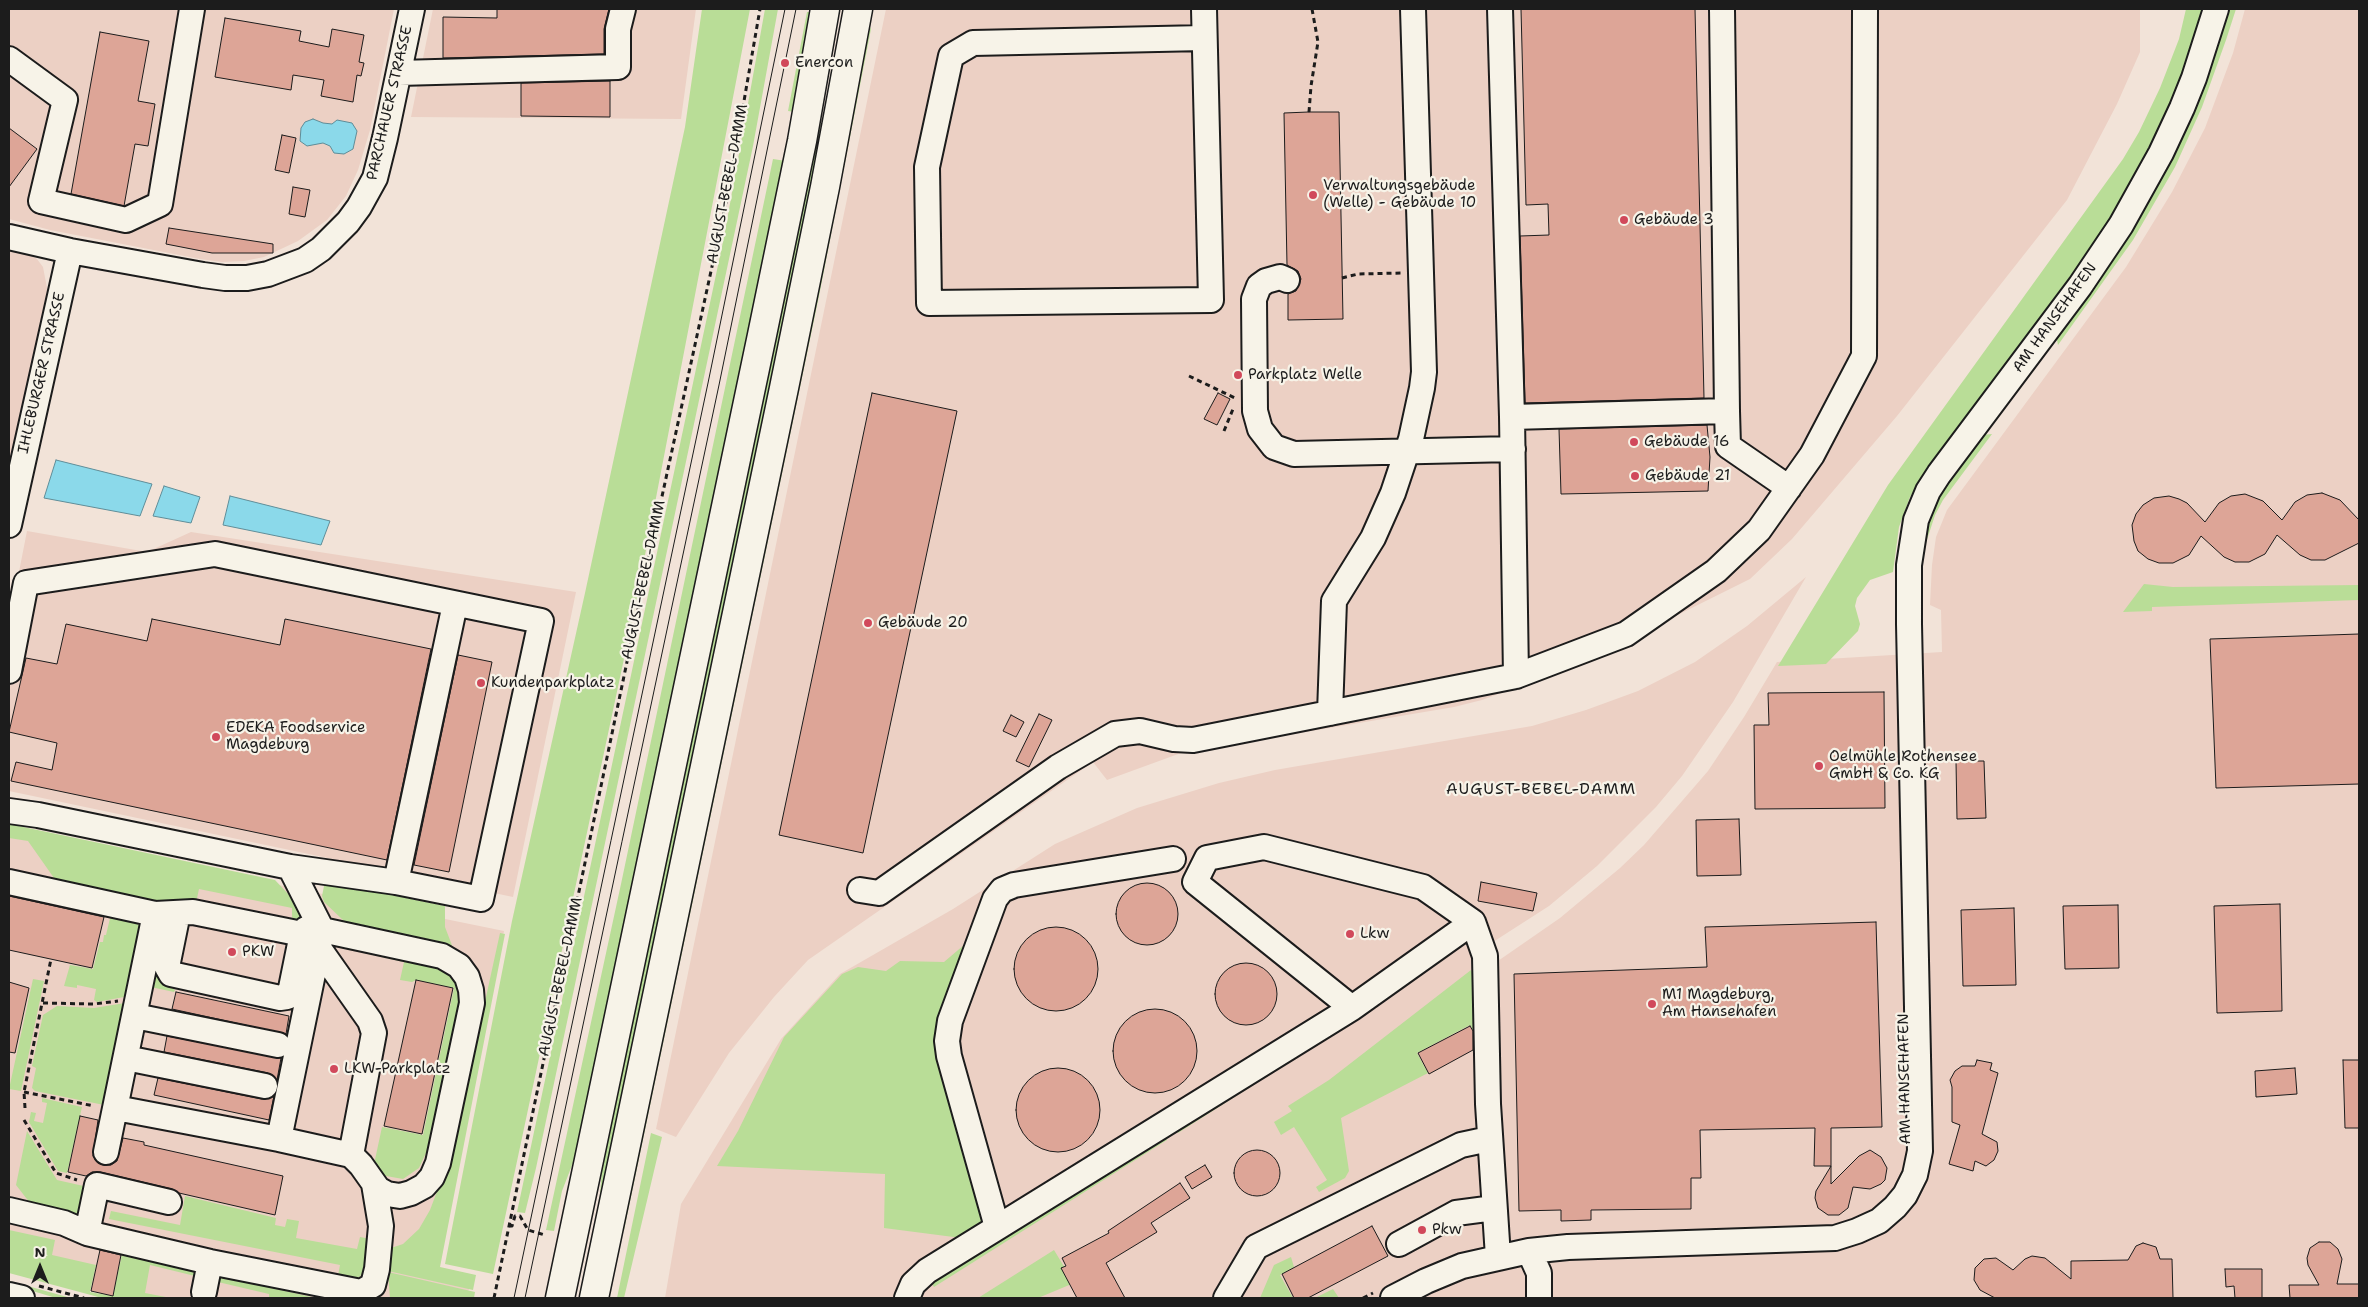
<!DOCTYPE html>
<meta charset="utf-8">
<style>
body{margin:0}
#map{position:relative;width:2368px;height:1307px;overflow:hidden;background:#f2e3d8;font-family:"Shantell Sans",sans-serif}
canvas{display:block}
.frame{position:absolute;inset:0;border:10px solid #1c1c1c;pointer-events:none}
.north{position:absolute;left:15px;top:1242px;width:50px;height:50px;-webkit-text-stroke:4px #f7f3e8;paint-order:stroke;rotate:0deg;font-size:14px;font-weight:700;line-height:20px;text-align:center;color:#1c1c1c}
.north::after{content:'';display:block;margin:auto;width:18px;height:22px;background:#1c1c1c;clip-path:polygon(50% 0,100% 100%,50% 72%,0 100%)}
</style>
<div id="map">
<canvas width="2368" height="1307"></canvas>
<div class="frame"></div>
<div class="north">N</div>
</div>
<script>
const context = document.querySelector('canvas').getContext('2d');
context.lineJoin = 'round';
function fillPath(path, color) { context.fillStyle = color; context.fill(path, 'evenodd'); }
const toPath = rows => new Path2D(rows.map(r => 'M' + r).join(''));
function stroke(path, color, width, dash) { context.strokeStyle = color; context.lineWidth = width; context.lineCap = dash ? 'butt' : 'round'; context.setLineDash(dash || []); context.stroke(path); }
function write(font, color, halo, rows, align = 'center') {
  context.font = font + ' "Shantell Sans",sans-serif'; context.lineWidth = 4.5; context.setLineDash([]); context.textBaseline = 'middle'; context.strokeStyle = halo; context.fillStyle = color; for (const [text, x, y, turn = 0] of rows) {
    context.save(); context.translate(x, y); context.rotate((+turn || 0) * Math.PI / 180); context.textAlign = isNaN(turn) ? turn : align; if (halo) context.strokeText(text, 0, 0); context.fillText(text, 0, 0); context.restore();
  }
}
fillPath(toPath([
 [9,9,394,9,370,130,358,170,346,196,327,220,298,241,264,257,244,261,222,262,200,259,50,230,9,219],
 [433,9,696,9,681,119,411,117],
 [886,9,2140,9,2140,52,2117,104,2067,200,1897,416,1792,539,1750,579,1575,666,1482,700,1454,707,1181,753,1107,780,1093,762,808,960,774,997,729,1053,676,1137,656,1129],
 [2245,9,2359,9,2359,1298,665,1298,681,1204,781,1039,840,974,953,909,1055,844,1137,808,1219,783,1275,770,1532,726,1586,710,1638,691,1695,662,1747,626,1806,577,1733,702,1682,776,1656,807,1597,866,1549,906,1493,942,1495,963,1560,918,1620,868,1644,845,1708,771,1744,717,1777,662,1942,652,1941,610,1930,605,1932,565,1936,537,1947,510,2126,267,2172,192,2205,128,2233,53],
 [9,246,29,254,37,259,43,267,47,288,46,306,9,461],
 [27,531,147,552,191,532,576,592,513,897,9,791,9,623],
 [9,830,504,931,439,1269,473,1277,469,1290,456,1298,163,1298,9,1265]
]), '#ecd0c4');
fillPath(toPath([
 [702,9,750,9,635,607,493,1274,445,1264,512,921,585,593,685,127],
 [765,9,778,9,753,146,536,1168,525,1213,517,1212,724,237],
 [2186,9,2205,9,2174,97,2156,137,2106,228,1942,450,1910,497,1899,527,1893,572,1870,580,1857,598,1855,606,1860,624,1858,631,1826,664,1778,666,1888,485,2123,159,2139,132,2160,88,2179,39],
 [2228,9,2236,9,2226,40,2202,107,2175,167,2133,240,2058,345,2056,335,2219,37],
 [807,12,809,12,809,31,795,112,788,111],
 [837,18,823,102,814,179,583,1298,579,1298,599,1207,604,1143],
 [868,24,871,29,819,296,624,1230,619,1224],
 [773,159,786,161,576,1155,562,1191,554,1231,546,1230,621,884],
 [1992,434,1943,500,1935,515,1923,552,1922,607,1919,604,1920,543,1936,500,1982,435],
 [2144,584,2173,587,2359,585,2359,600,2152,607,2152,611,2123,612],
 [9,824,275,880,292,898,306,918,300,926,292,917,292,908,199,889,196,903,161,909,61,888,28,841,9,838],
 [325,881,445,906,445,927,453,948,361,928,344,921,324,902,322,896],
 [112,910,132,914,144,933,133,993,124,997,97,1002,94,1000,96,989,77,985,77,988,64,986,70,965,93,969,100,942,103,942,104,935,106,935],
 [166,929,156,975,175,990,174,992,146,986],
 [500,933,505,934,440,1267,476,1275,473,1290,388,1271,388,1249,403,1244,419,1229,430,1210,441,1181,460,1116],
 [964,945,970,948,945,1017,987,1220,969,1239,884,1228,885,1174,717,1166,738,1131,784,1037,842,974,858,967,886,971,900,961,944,962],
 [361,950,443,967,456,980,461,996,431,1142,419,1168,403,1179,375,1174,373,1169,382,1127,423,1135,454,988,416,980,412,982,400,980,404,962,364,953],
 [1471,970,1472,973,1478,973,1479,1041,1470,1025,1417,1053,1428,1073,1341,1118,1349,1171,1345,1178,1319,1192,1316,1187,1327,1180,1294,1127,1281,1135,1274,1122,1292,1111,1288,1106,1329,1080],
 [33,979,44,981,21,1091,9,1089],
 [125,1003,109,1106,35,1091,32,1088,36,1068,32,1066,43,1015,57,1006,94,1008],
 [1300,1044,1305,1052,1178,1133,1173,1125],
 [42,1098,82,1107,67,1173,58,1171,29,1122,31,1112,36,1113,34,1121,43,1123,47,1103,42,1102],
 [1162,1130,1167,1140,934,1287,928,1277],
 [27,1131,57,1180,88,1187,86,1216,30,1203,16,1185],
 [651,1133,662,1137,624,1298,617,1298],
 [185,1196,276,1218,275,1225,285,1227,287,1219,299,1221,296,1238,357,1249,360,1237,371,1239,367,1269,357,1279,349,1281,337,1281,340,1265,109,1219,111,1211,180,1225],
 [9,1230,55,1240,52,1255,96,1265,90,1292,113,1296,122,1254,200,1273,199,1277,150,1265,145,1293,171,1298,102,1298,9,1273],
 [1054,1250,1074,1283,1038,1298,978,1298],
 [1291,1257,1294,1267,1280,1275,1293,1298,1260,1298,1274,1265],
 [388,1272,475,1292,474,1298,390,1298],
 [219,1276,316,1298,269,1298,269,1294,218,1282],
 [9,1281,24,1285,71,1298,56,1298,9,1284],
 [1333,1289,1339,1298,1315,1298]
]), '#b9dd97');
const water = toPath([
 [313,119,323,123,332,124,337,120,352,123,357,131,353,149,344,154,334,153,330,146,323,143,307,146,300,141,301,128,305,122,313,119],
 [56,460,152,484,140,516,44,498,56,460],
 [164,486,200,497,191,523,153,516,164,486],
 [230,496,330,521,321,545,223,525,230,496]
]);
fillPath(water, '#8bd9ea');
stroke(water, '#5f8d98', 1);
const building = toPath([
 [497,9,609,9,604,29,604,54,443,58,443,17,497,18,497,9],
 [1521,9,1695,9,1704,398,1525,403,1520,236,1549,235,1548,204,1526,205,1521,9],
 [225,18,301,31,299,41,329,47,332,29,364,35,359,62,364,63,361,76,357,75,353,102,321,96,324,80,293,75,291,90,215,77,225,18],
 [100,32,149,41,138,101,155,104,148,146,135,144,124,206,71,194,100,32],
 [610,81,610,117,521,116,521,83,610,81],
 [1309,112,1339,112,1343,319,1288,320,1288,294,1296,291,1301,279,1298,271,1287,265,1284,113,1309,112],
 [9,128,37,149,9,187,9,128],
 [282,135,296,138,289,173,275,170,282,135],
 [293,187,310,190,305,217,289,214,293,187],
 [169,228,273,244,273,253,212,253,166,244,169,228],
 [872,393,957,411,863,853,779,835,872,393],
 [1218,393,1230,399,1217,425,1204,419,1218,393],
 [1707,425,1710,457,1708,491,1561,494,1559,429,1707,425],
 [2322,493,2340,500,2359,520,2359,543,2325,560,2311,560,2300,555,2277,535,2265,554,2249,562,2235,562,2224,557,2201,536,2189,555,2173,563,2159,563,2148,559,2138,551,2134,541,2132,525,2136,514,2143,505,2154,498,2169,496,2179,499,2187,503,2205,522,2219,503,2231,496,2245,494,2263,501,2282,520,2295,502,2307,495,2322,493],
 [152,619,280,645,285,619,431,649,387,860,11,781,16,762,52,770,57,743,9,732,26,658,57,664,66,624,147,641,152,619],
 [2359,634,2359,784,2216,788,2210,639,2359,634],
 [458,655,492,662,449,872,414,865,458,655],
 [1884,692,1885,808,1755,809,1754,725,1769,725,1768,693,1884,692],
 [1039,714,1052,720,1029,767,1016,761,1039,714],
 [1011,715,1024,722,1016,737,1003,731,1011,715],
 [1956,761,1984,761,1986,818,1957,819,1956,761],
 [1739,819,1741,875,1697,876,1696,820,1739,819],
 [1481,882,1537,893,1533,911,1478,901,1481,882],
 '1116 914a31 31 0 1 1 62 0a31 31 0 1 1-62 0Z',
 [9,896,104,917,92,968,9,950,9,896],
 [2280,904,2282,1011,2217,1013,2214,906,2280,904],
 [2118,905,2119,968,2065,969,2063,906,2118,905],
 [2014,908,2016,985,1963,986,1961,910,2014,908],
 [1876,922,1882,1127,1831,1128,1831,1184,1859,1156,1870,1150,1881,1157,1887,1168,1885,1180,1881,1184,1870,1189,1853,1187,1848,1208,1839,1215,1828,1215,1818,1208,1815,1198,1816,1191,1831,1166,1814,1166,1815,1128,1700,1130,1701,1178,1691,1178,1691,1209,1591,1210,1591,1220,1561,1221,1561,1210,1519,1211,1514,974,1707,967,1705,927,1876,922],
 '1014 969a42 42 0 1 1 84 0a42 42 0 1 1-84 0Z',
 '1215 994a31 31 0 1 1 62 0a31 31 0 1 1-62 0Z',
 [416,980,453,988,422,1134,384,1126,416,980],
 [9,982,29,988,15,1053,9,1052,9,982],
 [176,992,289,1016,286,1034,172,1009,176,992],
 '1113 1051a42 42 0 1 1 84 0a42 42 0 1 1-84 0Z',
 [1470,1026,1473,1031,1473,1050,1429,1074,1418,1053,1470,1026],
 [167,1036,281,1058,277,1080,268,1073,164,1052,167,1036],
 [1977,1060,1992,1063,1990,1070,1998,1073,1982,1134,1997,1142,1998,1151,1994,1160,1986,1166,1975,1161,1973,1171,1949,1164,1960,1125,1952,1122,1952,1087,1950,1080,1955,1071,1962,1066,1975,1066,1977,1060],
 [2343,1060,2359,1060,2359,1128,2345,1128,2343,1060],
 [2295,1068,2297,1094,2256,1097,2255,1071,2295,1068],
 '1016 1110a42 42 0 1 1 84 0a42 42 0 1 1-84 0Z',
 [158,1078,262,1099,274,1096,269,1120,154,1095,158,1078],
 [80,1116,98,1120,93,1156,97,1162,103,1165,111,1165,117,1161,123,1138,144,1142,144,1145,283,1176,275,1215,179,1193,172,1189,100,1172,92,1172,86,1176,68,1172,80,1116],
 '1234 1173a23 23 0 1 1 46 0a23 23 0 1 1-46 0Z',
 [1205,1165,1212,1177,1192,1189,1185,1177,1205,1165],
 [1180,1183,1190,1198,1151,1223,1157,1232,1106,1263,1125,1298,1077,1298,1061,1268,1066,1266,1062,1258,1109,1233,1108,1231,1180,1183],
 [1372,1226,1388,1256,1308,1298,1294,1298,1282,1274,1372,1226],
 [2319,1242,2330,1242,2338,1249,2342,1259,2337,1284,2359,1284,2359,1298,2290,1298,2289,1285,2319,1285,2308,1265,2307,1258,2310,1248,2319,1242],
 [2143,1243,2156,1247,2160,1259,2172,1259,2173,1298,1995,1298,1980,1290,1974,1280,1975,1268,1984,1259,1996,1258,2013,1270,2025,1259,2032,1256,2045,1258,2071,1279,2071,1261,2128,1260,2136,1246,2143,1243],
 [100,1250,121,1255,113,1296,91,1291,100,1250],
 [2225,1269,2262,1269,2262,1298,2235,1298,2234,1286,2226,1287,2225,1269]
]);
fillPath(building, '#dda597');
stroke(building, '#1c1c1c', 1);
const minor = toPath([
 [1204,9,1211,300,929,303,927,167,951,56,973,43,1204,38],
 [1500,9,1512,417,1516,676],
 [9,59,65,100,41,201,126,220,160,204,192,9],
 [399,73,618,67,618,29,623,9],
 [9,237,70,251,203,275,225,278,247,278,268,274,305,260,321,249,348,222,359,207,375,178,385,138,412,9],
 [1287,280,1280,277,1266,281,1259,286,1254,299,1255,411,1260,429,1274,447,1294,454,1513,449],
 [1727,411,1728,446,1789,488],
 [1512,417,1727,411,1722,9],
 [9,525,70,251],
 [9,671,26,583,215,554,541,621,481,899,396,882,290,867,38,815,9,811],
 [1330,713,1334,601,1373,538,1393,493,1411,439,1422,388,1424,372,1413,9],
 [9,882,155,914],
 [396,882,455,604],
 [860,890,879,893,1058,767,1115,734,1140,731,1174,739,1193,740,1516,676,1626,634,1716,571,1759,530,1812,455,1864,356,1865,9],
 [178,913,167,967,171,974,280,998,287,997,290,993,302,934],
 [318,947,370,1021,374,1033,351,1155],
 [1352,1008,1195,882,1207,858,1264,847,1423,887,1473,922,1485,956,1488,1104,1498,1257],
 [135,1016,278,1045],
 [126,1058,265,1086],
 [116,1108,279,1139],
 [106,1152,155,914,193,912,302,934,306,929,322,930,279,1139,351,1155,361,1165,378,1189,387,1194,400,1196,411,1193,424,1186,432,1177,438,1163,472,1003,471,990,467,977,459,966,442,956,322,930,290,867],
 [9,1210,64,1223,87,1233,97,1185,169,1202],
 [997,1227,949,1056,947,1041,950,1021,995,899,1002,890,1014,885,1173,859],
 [87,1233,210,1262,361,1292,373,1285,377,1269,381,1226,374,1184],
 [1399,1244,1456,1213,1494,1208],
 [1529,1251,1539,1273,1539,1298],
 [204,1292,210,1262],
 [9,1295,22,1298],
 [907,1298,913,1284,927,1271,1352,1008,1473,922],
 [1226,1298,1256,1247,1461,1145,1489,1139],
 [1393,1298,1426,1281,1462,1266,1529,1251,1568,1247,1835,1238,1857,1231,1879,1221,1895,1207,1905,1195,1915,1175,1920,1151,1909,624,1909,565,1916,520,1928,491,1939,474,2080,286,2121,225,2161,153,2182,108,2194,78,2216,9]
]);
const major = toPath([
 [560,1298,762,335,802,141,825,9],
 [594,1298,784,388,825,187,858,9]
]);
stroke(minor, '#1c1c1c', 28);
stroke(major, '#1c1c1c', 31);
stroke(toPath([
 [1309,112,1311,86,1318,42,1312,9],
 [1342,278,1358,274,1401,273],
 [1189,376,1235,398],
 [1224,431,1233,409],
 [43,1003,94,1004,118,1001],
 [24,1092,94,1106],
 [25,1108,24,1092,51,959],
 [24,1120,56,1173,77,1180],
 [509,1226,512,1226,515,1216,520,1216,528,1230,545,1235],
 [39,1286,84,1298],
 [494,1298,651,547,728,193,760,9],
 [1363,1298,1373,1293]
]), '#1c1c1c', 3, [5, 4]);
stroke(minor, '#f7f3e8', 24);
stroke(major, '#f7f3e8', 28);
stroke(toPath([
 [514,1298,708,383,785,9],
 [525,1298,719,385,796,9]
]), '#1c1c1c', 1);
for (const [x, y, r, color] of [
 [785,63,5,"#d1495b"],
 [1313,195,5,"#d1495b"],
 [1624,220,5,"#d1495b"],
 [1238,375,5,"#d1495b"],
 [1634,442,5,"#d1495b"],
 [1635,476,5,"#d1495b"],
 [868,623,5,"#d1495b"],
 [481,683,5,"#d1495b"],
 [216,737,5,"#d1495b"],
 [1819,766,5,"#d1495b"],
 [1350,934,5,"#d1495b"],
 [232,952,5,"#d1495b"],
 [1652,1004,5,"#d1495b"],
 [334,1069,5,"#d1495b"],
 [1422,1230,5,"#d1495b"]
]) { const dot = new Path2D(); dot.arc(x, y, r, 0, 2 * Math.PI); context.fillStyle = color; context.fill(dot); stroke(dot, '#f7f3e8', 2); }
write('15px', '#1c1c1c', '#f7f3e8', [
 ["Enercon",795,63],
 ["Verwaltungsgebäude",1323,186],
 ["(Welle) - Gebäude 10",1323,203],
 ["Gebäude 3",1634,220],
 ["Parkplatz Welle",1248,375],
 ["Gebäude 16",1644,442],
 ["Gebäude 21",1645,476],
 ["Gebäude 20",878,623],
 ["Kundenparkplatz",491,683],
 ["EDEKA Foodservice",226,728],
 ["Magdeburg",226,745],
 ["Oelmühle Rothensee",1829,757],
 ["GmbH & Co. KG",1829,774],
 ["Lkw",1360,934],
 ["PKW",242,952],
 ["M1 Magdeburg,",1662,995],
 ["Am Hansehafen",1662,1012],
 ["LKW-Parkplatz",344,1069],
 ["Pkw",1432,1230]
], 'left');
write('15px', '#1c1c1c', '#f7f3e8', [
 ["PARCHAUER STRASSE",390,103,-77],
 ["AUGUST-BEBEL-DAMM",728,184,-79],
 ["AM HANSEHAFEN",2055,318,-54],
 ["IHLEBURGER STRASSE",42,373,-77],
 ["AUGUST-BEBEL-DAMM",644,580,-78],
 ["AUGUST-BEBEL-DAMM",561,977,-78],
 ["AM HANSEHAFEN",1905,1079,-91]
]);
context.letterSpacing = '1px';
write('16px', '#1c1c1c', '#f7f3e8', [
 ["AUGUST-BEBEL-DAMM",1541,790]
]);
context.letterSpacing = '0px';
</script>
